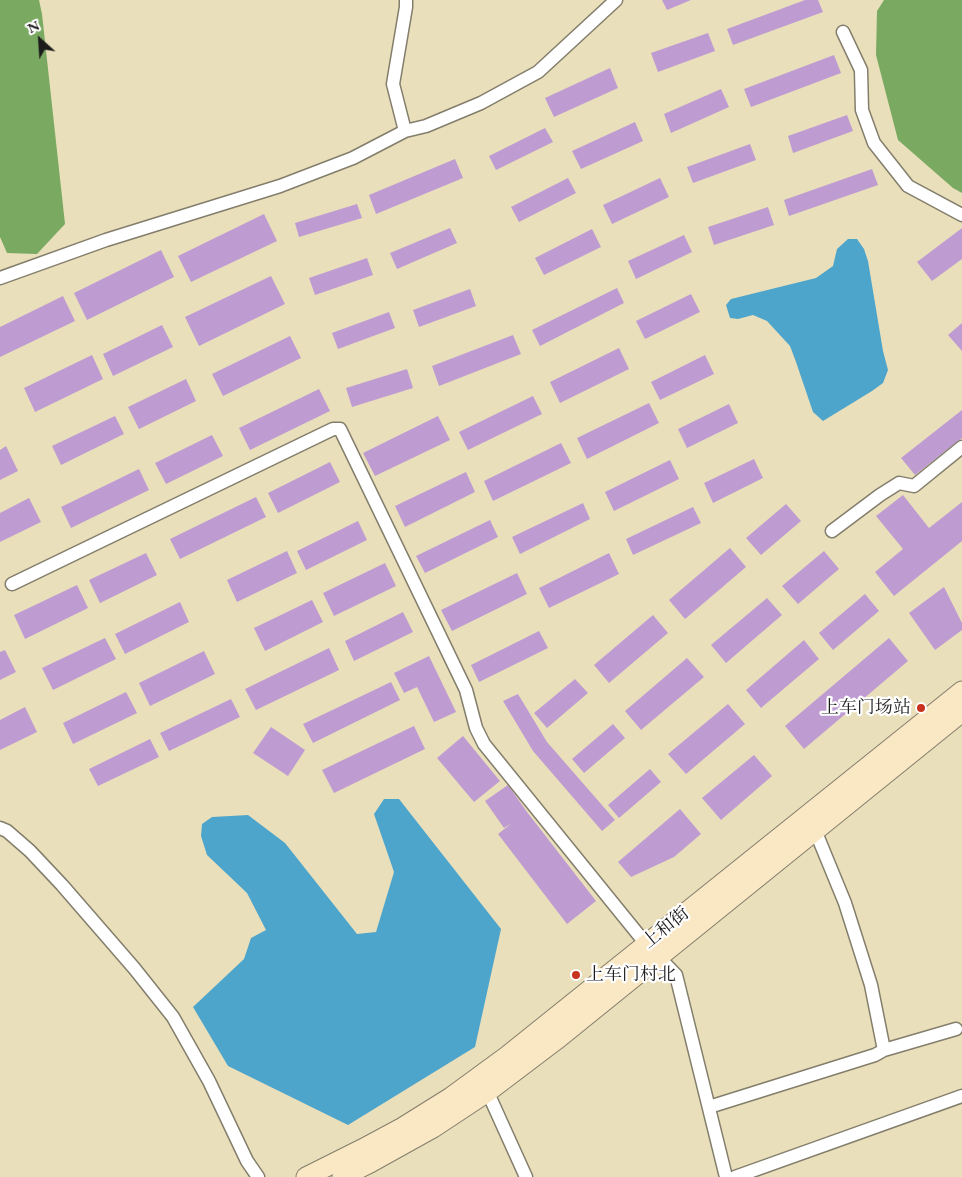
<!DOCTYPE html>
<meta charset="utf-8">
<style>
body{margin:0}
#map{position:relative;width:962px;height:1177px;overflow:hidden;background:#eadfbb;font-family:"EB Garamond",serif}
canvas{display:block}
.north{position:absolute;left:15px;top:15px;width:50px;height:50px;-webkit-text-stroke:4px #fff;paint-order:stroke;rotate:334deg;font-size:14px;font-weight:700;line-height:20px;text-align:center;color:#1c1c1c}
.north::after{content:'';display:block;margin:auto;width:18px;height:22px;background:#1c1c1c;clip-path:polygon(50% 0,100% 100%,50% 72%,0 100%)}
</style>
<div id="map">
<canvas width="962" height="1177"></canvas>
<div class="north">N</div>
</div>
<script>
const context = document.querySelector('canvas').getContext('2d');
context.lineJoin = 'round';
function fillPath(path, color) { context.fillStyle = color; context.fill(path, 'evenodd'); }
const toPath = rows => new Path2D(rows.map(r => 'M' + r).join(''));
function stroke(path, color, width, dash) { context.strokeStyle = color; context.lineWidth = width; context.lineCap = dash ? 'butt' : 'round'; context.setLineDash(dash || []); context.stroke(path); }
function write(font, color, halo, rows, align = 'center') {
  context.font = font + ' "EB Garamond","Noto Serif SC",serif'; context.lineWidth = 4.5; context.setLineDash([]); context.textBaseline = 'middle'; context.strokeStyle = halo; context.fillStyle = color; for (const [text, x, y, turn = 0] of rows) {
    context.save(); context.translate(x, y); context.rotate((+turn || 0) * Math.PI / 180); context.textAlign = isNaN(turn) ? turn : align; if (halo) context.strokeText(text, 0, 0); context.fillText(text, 0, 0); context.restore();
  }
}
fillPath(toPath([
 [0,0,39,0,42,14,65,224,37,254,7,253,0,237],
 [884,0,962,0,962,193,953,188,898,140,876,55,877,11]
]), '#7aa962');
fillPath(toPath([
 [848,239,857,239,864,249,868,261,883,351,888,370,883,383,872,391,823,421,813,412,796,362,790,346,767,321,753,315,738,319,730,318,726,305,731,299,816,278,833,266,837,249],
 [384,799,399,799,501,929,475,1047,348,1125,228,1066,193,1007,244,959,251,938,266,930,247,893,207,855,201,836,202,824,212,817,248,815,285,843,357,934,376,932,394,872,374,814]
]), '#4ea5cb');
fillPath(toPath([
 [662,0,691,0,667,10],
 [805,0,818,0,823,12,733,45,727,29],
 [708,33,715,51,658,72,651,53],
 [834,55,841,73,751,107,744,89],
 [610,68,618,88,554,117,545,98],
 [721,89,729,107,671,133,664,114],
 [847,115,853,131,793,153,788,136],
 [635,122,643,141,581,169,572,151],
 [545,128,553,142,496,170,489,156],
 [750,144,756,160,693,183,687,167],
 [455,159,463,178,376,214,369,195],
 [872,169,878,185,789,216,784,200],
 [568,178,576,193,519,222,511,207],
 [660,178,669,197,612,224,603,205],
 [357,204,362,218,299,237,295,223],
 [768,207,774,225,714,245,708,227],
 [264,214,277,241,191,282,178,256],
 [450,228,457,243,397,269,390,253],
 [962,228,962,259,932,281,917,262],
 [592,229,601,247,544,275,535,258],
 [684,235,692,252,636,279,628,261],
 [161,250,174,277,87,320,74,293],
 [367,258,373,275,315,295,309,278],
 [271,276,285,304,199,346,185,317],
 [617,288,624,303,540,346,532,330],
 [470,289,476,306,419,327,413,310],
 [691,294,700,312,645,339,636,321],
 [63,296,75,321,0,357,0,327],
 [389,312,395,328,338,349,332,333],
 [962,323,962,351,948,335],
 [162,325,173,347,113,376,103,354],
 [513,335,521,354,439,386,432,366],
 [290,336,301,358,223,396,212,374],
 [619,348,629,369,560,403,550,382],
 [92,355,103,379,35,412,24,388],
 [705,355,714,374,660,400,651,382],
 [407,369,413,388,352,407,346,388],
 [186,379,196,401,139,429,128,407],
 [319,389,330,411,250,450,239,428],
 [533,396,542,414,468,450,459,432],
 [649,403,659,423,587,459,577,438],
 [729,404,738,423,687,448,678,429],
 [962,410,962,438,915,475,901,458],
 [115,416,124,434,61,465,52,446],
 [438,416,450,440,375,476,363,453],
 [212,435,223,456,166,484,155,463],
 [561,443,571,463,493,501,484,481],
 [6,446,18,471,0,480,0,450],
 [754,459,763,478,713,503,704,483],
 [670,460,679,479,614,511,605,492],
 [330,462,340,482,278,513,268,493],
 [139,469,149,490,71,528,61,507],
 [466,472,475,492,405,527,395,506],
 [903,495,929,528,962,502,962,541,894,596,875,572,903,549,876,516],
 [256,497,266,517,180,559,170,539],
 [29,498,41,522,0,542,0,513],
 [583,503,590,519,520,554,512,537],
 [786,504,801,521,761,555,746,538],
 [693,507,701,523,633,555,626,539],
 [490,520,498,537,425,573,416,556],
 [358,521,367,540,306,570,297,551],
 [730,548,746,567,685,619,669,600],
 [287,551,297,573,237,602,227,580],
 [824,551,839,569,798,604,782,586],
 [146,553,157,575,100,603,89,580],
 [609,553,619,574,549,608,539,588],
 [385,563,396,586,334,616,323,593],
 [517,573,527,594,452,631,441,610],
 [77,585,88,608,25,639,14,615],
 [944,587,962,623,962,630,935,650,909,613],
 [865,594,879,611,833,650,819,633],
 [767,598,782,615,726,663,711,645],
 [312,600,323,622,265,651,254,628],
 [180,602,189,622,125,654,115,634],
 [403,612,413,632,354,661,345,641],
 [653,615,668,633,609,683,594,665],
 [539,631,548,648,479,682,471,665],
 [105,638,116,659,53,690,42,668],
 [889,638,908,661,804,749,785,726],
 [804,640,819,659,761,708,746,690],
 [329,648,339,670,256,710,245,689],
 [5,650,16,672,0,680,0,652],
 [204,651,215,674,150,706,139,683],
 [429,656,456,712,434,722,417,687,404,693,394,673],
 [687,658,704,677,641,730,625,711],
 [575,679,588,693,547,728,534,713],
 [391,682,400,700,313,743,303,724],
 [126,692,137,713,73,744,63,723],
 [518,694,547,742,615,820,602,831,533,751,503,701],
 [231,699,240,717,169,751,160,733],
 [728,704,745,724,686,774,668,754],
 [25,707,37,732,0,750,0,720],
 [613,724,625,738,584,773,572,759],
 [414,726,425,749,334,793,322,770],
 [271,727,305,750,288,776,253,753],
 [463,736,500,781,474,802,437,758],
 [150,739,159,757,98,786,89,769],
 [754,755,772,776,721,820,702,798],
 [650,769,661,782,619,818,608,805],
 [508,785,527,812,596,901,567,924,498,834,512,823,504,828,485,801],
 [680,809,701,834,674,857,631,877,618,862]
]), '#be9cd2');
const street = toPath([
 [843,32,861,70,862,110,874,143,908,186,962,215],
 [405,131,393,84,406,7,406,0],
 [0,278,106,240,280,186,353,158,405,131,426,126,481,103,538,72,616,0],
 [832,531,880,495,899,483,914,486,962,447],
 [12,584,333,429,340,429,466,690,476,728,484,744,646,944,676,975,726,1177],
 [0,828,7,831,30,851,62,885,134,968,173,1017,209,1081,247,1161,258,1177],
 [815,830,845,903,871,985,884,1050],
 [488,1093,526,1177],
 [709,1107,875,1055,884,1050,956,1029],
 [735,1177,962,1096]
]);
const secondary = toPath([
 [306,1177,362,1149,403,1127,451,1097,507,1056,962,691],
 [342,1177,370,1163,433,1128,489,1091,555,1041,962,712]
]);
stroke(street, '#837e6c', 15);
stroke(secondary, '#837e6c', 21);
stroke(street, '#fff', 12);
stroke(secondary, '#fae7c3', 19);
for (const [x, y, r, color] of [
 [921,708,5,"#c8321e"],
 [576,975,5,"#c8321e"]
]) { const dot = new Path2D(); dot.arc(x, y, r, 0, 2 * Math.PI); context.fillStyle = color; context.fill(dot); stroke(dot, '#fff', 2); }
write('18px', '#1c1c1c', '#fff', [
 ["上车门场站",911,708],
 ["上车门村北",586,975,"left"]
], 'right');
write('18px', '#1c1c1c', '#fff', [
 ["上和街",666,928,-39]
]);
</script>
